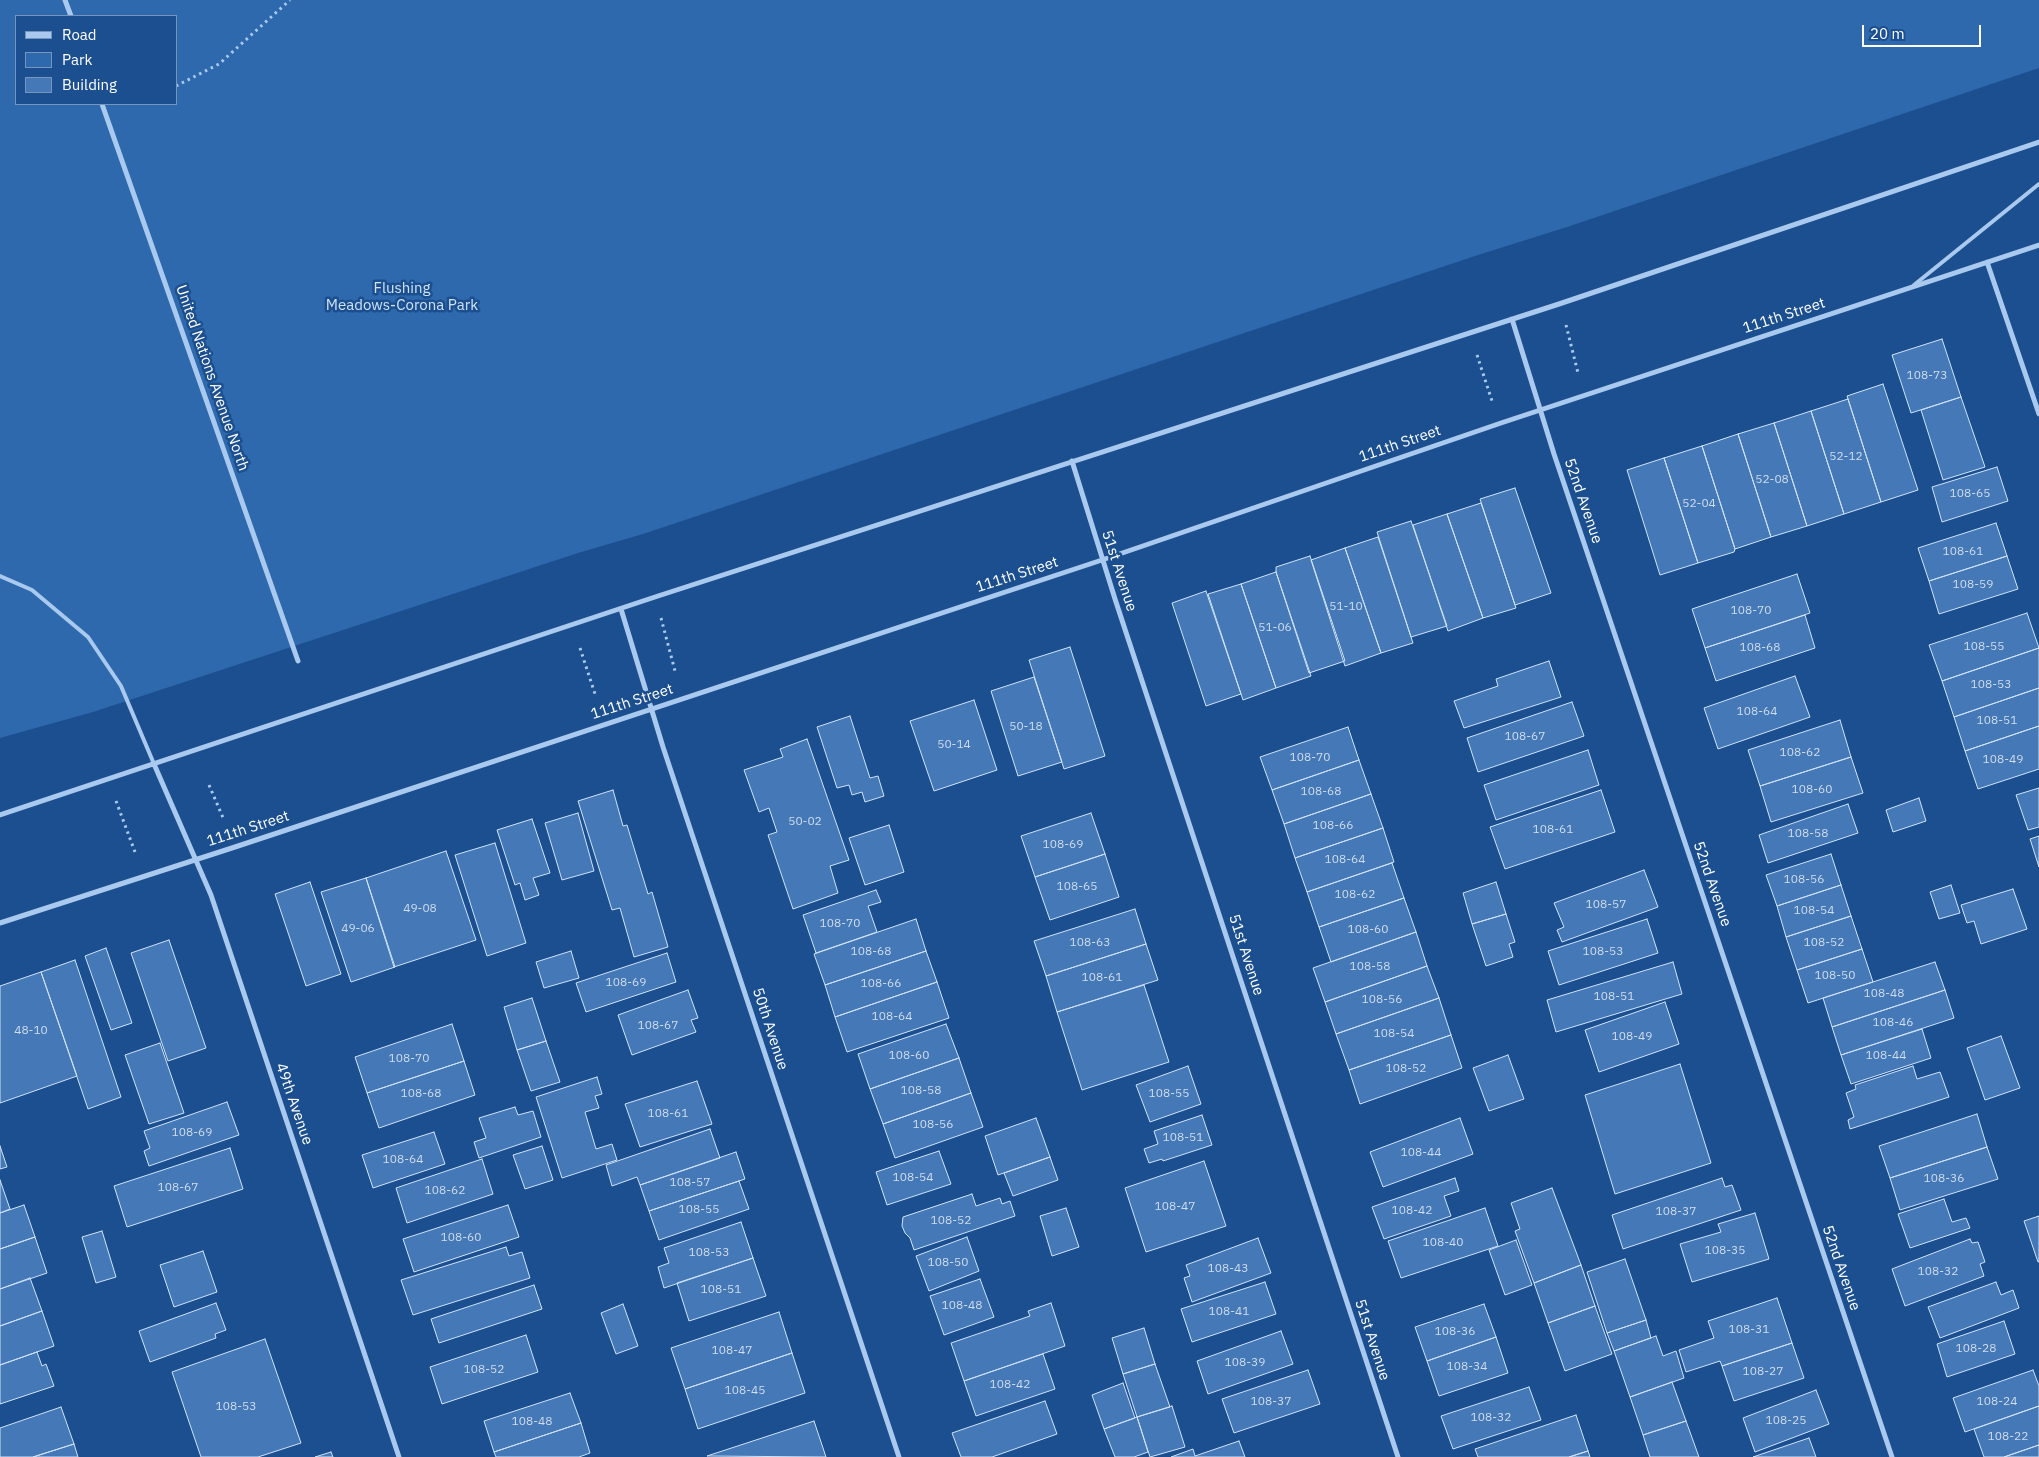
<!DOCTYPE html>
<style>
body{margin:0}
#map{position:relative;width:2039px;height:1457px;overflow:hidden;background:#1b4f8f;font-family:"IBM Plex Sans",sans-serif}
canvas{display:block}
.legend{position:absolute;left:15px;top:15px;width:162px;height:90px;box-sizing:border-box;background:#1b4f8f;border:1px solid #7695bc;margin:0;padding:6px 9px;list-style:none;font-size:15px;color:#fff}
.legend li{display:flex;align-items:center;gap:10px;height:25px}
.legend b{width:25px;border:1px solid #7695bc}
.scale{position:absolute;left:1862px;top:25px;width:119px;height:22px;box-sizing:border-box;border:2px solid #fff;border-top:0;padding-left:6px;font-size:15px;line-height:18px;white-space:nowrap;color:#fff;-webkit-text-stroke:4px #1b4f8f;paint-order:stroke}
</style>
<div id="map">
<canvas width="2039" height="1457"></canvas>
<ul class="legend">
<li><b style="height:6px;background:#a9c9ee"></b>Road</li>
<li><b style="height:14px;background:#2e69ad"></b>Park</li>
<li><b style="height:14px;background:#4478b7"></b>Building</li>
</ul>
<div class="scale">20 m</div>
</div>
<script>
const context = document.querySelector('canvas').getContext('2d');
context.lineJoin = 'round';
function fillPath(path, color) { context.fillStyle = color; context.fill(path, 'evenodd'); }
const toPath = rows => new Path2D(rows.map(r => 'M' + r).join(''));
function stroke(path, color, width, dash) { context.strokeStyle = color; context.lineWidth = width; context.lineCap = dash ? 'butt' : 'round'; context.setLineDash(dash || []); context.stroke(path); }
function write(font, color, halo, rows, align = 'center') {
  context.font = font + ' "IBM Plex Sans",sans-serif'; context.lineWidth = 5; context.setLineDash([]); context.textBaseline = 'middle'; context.strokeStyle = halo; context.fillStyle = color; for (const [text, x, y, turn = 0] of rows) {
    context.save(); context.translate(x, y); context.rotate((+turn || 0) * Math.PI / 180); context.textAlign = isNaN(turn) ? turn : align; if (halo) context.strokeText(text, 0, 0); context.fillText(text, 0, 0); context.restore();
  }
}
fillPath(toPath([
 [0,0,2039,0,2039,68,1567,227,1475,256,643,534,578,553,93,712,0,738],
 [16,16,176,16,176,104,16,104]
]), '#2e69ad');
const building = toPath([
 [1942,339,1961,397,1911,413,1892,355,1942,339],
 [1883,384,1918,490,1881,502,1847,396,1883,384],
 [1961,397,1985,467,1943,480,1921,410,1961,397],
 [1848,399,1881,502,1844,514,1811,411,1848,399],
 [1811,411,1844,514,1807,526,1774,423,1811,411],
 [1774,423,1807,526,1771,537,1738,434,1774,423],
 [1738,434,1771,537,1735,549,1702,446,1738,434],
 [1702,446,1735,549,1734,552,1698,563,1664,458,1702,446],
 [1664,458,1698,563,1660,575,1627,470,1664,458],
 [1997,467,2008,501,1942,522,1932,487,1997,467],
 [1515,488,1551,593,1515,605,1480,499,1515,488],
 [1481,503,1516,608,1483,618,1447,514,1481,503],
 [1447,514,1483,618,1448,631,1413,525,1447,514],
 [1411,521,1447,626,1411,637,1377,532,1411,521],
 [1996,523,2007,556,1929,581,1918,548,1996,523],
 [1378,537,1413,643,1381,653,1345,548,1378,537],
 [1345,548,1381,653,1345,666,1311,560,1345,548],
 [1310,556,1345,661,1309,673,1276,572,1276,567,1310,556],
 [2007,556,2018,589,1939,614,1929,581,2007,556],
 [1276,572,1311,676,1276,688,1241,584,1276,572],
 [1797,574,1810,613,1705,648,1692,609,1797,574],
 [1241,584,1276,688,1243,700,1208,594,1241,584],
 [1206,591,1241,694,1206,706,1172,603,1206,591],
 [2027,613,2039,648,1942,681,1929,645,2027,613],
 [1805,615,1815,648,1716,681,1705,648,1805,615],
 [1070,647,1105,756,1064,769,1029,660,1070,647],
 [2039,648,2039,688,1954,717,1942,681,2039,648],
 [1549,661,1561,697,1464,728,1454,701,1498,686,1496,679,1549,661],
 [1795,676,1810,717,1718,749,1704,708,1795,676],
 [1034,677,1062,762,1018,776,991,691,1034,677],
 [2039,688,2039,726,1965,751,1954,717,2039,688],
 [974,700,997,770,934,791,910,721,974,700],
 [1572,702,1584,736,1478,772,1467,738,1572,702],
 [850,716,870,778,878,776,884,796,865,802,862,792,852,795,849,785,837,788,817,727,850,716],
 [1840,720,1851,757,1760,786,1748,750,1840,720],
 [2039,726,2039,769,1978,789,1965,751,2039,726],
 [1348,727,1359,760,1272,790,1260,757,1348,727],
 [807,739,849,860,830,866,838,893,793,909,768,835,777,832,769,808,759,812,744,770,783,757,780,749,807,739],
 [1588,750,1599,785,1496,820,1484,785,1588,750],
 [1851,757,1863,793,1771,822,1760,786,1851,757],
 [1359,760,1371,794,1284,824,1272,790,1359,760],
 [2039,788,2039,827,2028,830,2016,795,2039,788],
 [613,790,623,826,627,825,648,894,652,892,668,947,634,957,620,908,612,910,578,801,613,790],
 [1601,790,1615,832,1505,869,1490,827,1601,790],
 [1371,794,1383,828,1295,858,1284,824,1371,794],
 [1919,798,1926,821,1893,832,1886,810,1919,798],
 [1848,804,1858,833,1768,863,1759,835,1848,804],
 [578,813,594,871,562,880,545,823,578,813],
 [1091,813,1105,854,1035,877,1021,836,1091,813],
 [532,819,550,873,533,878,539,895,525,900,520,883,515,885,497,830,532,819],
 [889,825,904,872,865,885,849,838,889,825],
 [1383,828,1394,862,1307,892,1295,858,1383,828],
 [2039,836,2039,867,2030,839,2039,836],
 [495,843,526,943,487,956,455,855,495,843],
 [446,851,476,940,394,967,366,878,446,851],
 [1105,854,1119,897,1050,920,1035,877,1105,854],
 [1831,854,1841,885,1777,906,1766,875,1831,854],
 [1392,863,1404,898,1319,927,1307,892,1392,863],
 [1644,870,1658,907,1562,942,1557,930,1564,927,1554,903,1644,870],
 [366,878,395,967,351,982,321,892,366,878],
 [310,882,341,974,306,986,275,894,310,882],
 [1496,882,1506,914,1472,924,1463,893,1496,882],
 [1841,885,1851,916,1786,937,1777,906,1841,885],
 [1951,885,1960,913,1939,919,1930,892,1951,885],
 [2013,889,2027,929,1981,944,1974,921,1967,923,1961,905,2013,889],
 [876,890,881,902,868,906,877,932,816,953,803,915,876,890],
 [1404,898,1416,932,1331,962,1319,927,1404,898],
 [1135,909,1146,944,1046,976,1034,941,1135,909],
 [1506,914,1515,942,1509,944,1513,957,1486,966,1472,924,1506,914],
 [1851,916,1862,949,1797,970,1786,937,1851,916],
 [916,919,926,951,825,985,814,954,916,919],
 [1647,919,1658,953,1559,985,1548,951,1647,919],
 [1416,932,1427,966,1325,1002,1313,968,1416,932],
 [169,940,206,1048,168,1061,131,953,169,940],
 [1146,944,1158,980,1057,1012,1046,976,1146,944],
 [106,948,132,1023,111,1030,85,956,106,948],
 [1862,949,1873,982,1808,1003,1797,970,1862,949],
 [571,951,579,978,544,988,536,962,571,951],
 [926,951,937,982,835,1017,825,985,926,951],
 [667,953,676,982,586,1012,576,983,667,953],
 [75,960,121,1097,88,1109,41,972,75,960],
 [1673,962,1682,994,1556,1032,1547,1000,1673,962],
 [1935,962,1945,990,1832,1027,1823,998,1935,962],
 [1427,966,1439,998,1336,1034,1325,1002,1427,966],
 [41,972,77,1076,0,1103,0,986,41,972],
 [937,982,949,1018,847,1052,835,1017,937,982],
 [1144,985,1169,1062,1082,1090,1057,1012,1144,985],
 [688,990,698,1018,691,1020,696,1032,632,1055,618,1015,688,990],
 [1945,990,1954,1018,1841,1055,1832,1027,1945,990],
 [532,998,546,1041,517,1050,504,1007,532,998],
 [1439,998,1451,1035,1349,1070,1336,1034,1439,998],
 [1665,1002,1679,1044,1599,1072,1585,1030,1665,1002],
 [452,1024,464,1061,367,1093,355,1057,452,1024],
 [946,1024,959,1058,870,1089,858,1054,946,1024],
 [1922,1029,1931,1058,1851,1084,1841,1055,1922,1029],
 [1451,1035,1462,1068,1360,1104,1349,1070,1451,1035],
 [2001,1036,2020,1088,1985,1100,1967,1048,2001,1036],
 [546,1041,560,1082,531,1091,517,1050,546,1041],
 [160,1043,184,1113,149,1124,125,1055,160,1043],
 [1508,1055,1524,1099,1489,1111,1473,1068,1508,1055],
 [959,1058,971,1093,883,1124,870,1089,959,1058],
 [464,1061,475,1095,379,1128,367,1093,464,1061],
 [1680,1064,1711,1163,1615,1194,1585,1095,1680,1064],
 [1188,1066,1201,1104,1150,1122,1136,1085,1188,1066],
 [1913,1066,1917,1079,1940,1072,1949,1097,1850,1129,1848,1120,1854,1117,1846,1093,1856,1089,1855,1085,1913,1066],
 [597,1077,602,1094,595,1096,599,1108,585,1112,596,1149,612,1144,617,1160,562,1178,536,1097,597,1077],
 [697,1081,712,1124,640,1147,625,1104,697,1081],
 [971,1093,983,1127,895,1158,883,1124,971,1093],
 [227,1102,239,1135,149,1166,144,1151,150,1148,144,1131,227,1102],
 [515,1107,518,1115,533,1111,541,1137,479,1158,474,1142,486,1138,479,1118,515,1107],
 [1977,1114,1987,1147,1890,1178,1879,1146,1977,1114],
 [1202,1115,1212,1145,1163,1161,1162,1159,1149,1163,1144,1149,1158,1144,1154,1131,1202,1115],
 [1036,1118,1050,1157,998,1175,985,1136,1036,1118],
 [1460,1118,1473,1154,1383,1187,1370,1152,1460,1118],
 [710,1129,720,1158,640,1185,637,1177,612,1186,606,1165,710,1129],
 [434,1132,445,1164,373,1188,362,1155,434,1132],
 [0,1146,7,1167,0,1169,0,1146],
 [542,1146,553,1180,525,1189,513,1155,542,1146],
 [1987,1147,1998,1179,1900,1210,1890,1178,1987,1147],
 [230,1148,243,1189,127,1227,114,1186,230,1148],
 [939,1151,951,1184,887,1205,876,1172,939,1151],
 [736,1152,745,1179,649,1211,640,1185,736,1152],
 [1050,1157,1058,1180,1013,1196,1004,1173,1050,1157],
 [482,1159,493,1194,407,1223,396,1188,482,1159],
 [1204,1161,1226,1226,1146,1252,1125,1188,1204,1161],
 [1455,1178,1459,1191,1444,1196,1451,1216,1384,1239,1372,1207,1455,1178],
 [1722,1178,1725,1187,1732,1185,1741,1210,1623,1249,1612,1215,1722,1178],
 [0,1180,10,1209,0,1213,0,1180],
 [739,1181,749,1209,659,1240,649,1211,739,1181],
 [1552,1188,1581,1265,1534,1283,1515,1231,1520,1229,1511,1203,1552,1188],
 [972,1194,976,1206,1000,1198,1002,1204,1010,1201,1015,1216,914,1250,910,1238,905,1233,902,1226,903,1217,972,1194],
 [1944,1199,1952,1222,1966,1218,1970,1228,1910,1248,1898,1214,1944,1199],
 [24,1205,35,1237,0,1249,0,1213,24,1205],
 [508,1205,519,1237,414,1272,403,1239,508,1205],
 [1066,1208,1079,1247,1052,1256,1040,1216,1066,1208],
 [1485,1208,1498,1246,1401,1278,1388,1241,1485,1208],
 [1755,1213,1769,1259,1692,1282,1680,1244,1721,1232,1718,1224,1755,1213],
 [2039,1216,2039,1262,2038,1262,2024,1221,2039,1216],
 [741,1222,753,1258,664,1288,658,1267,669,1263,664,1248,741,1222],
 [102,1231,116,1277,96,1283,82,1237,102,1231],
 [35,1237,47,1273,0,1289,0,1249,35,1237],
 [967,1237,979,1271,929,1291,916,1256,967,1237],
 [1258,1238,1271,1273,1192,1302,1184,1278,1190,1276,1186,1265,1258,1238],
 [1970,1239,1972,1243,1978,1242,1985,1262,1980,1264,1984,1276,1905,1306,1892,1269,1970,1239],
 [1516,1240,1532,1285,1505,1295,1489,1250,1516,1240],
 [506,1247,509,1256,522,1252,530,1278,413,1315,401,1280,506,1247],
 [203,1251,217,1292,174,1307,160,1265,203,1251],
 [753,1258,766,1296,689,1321,677,1283,753,1258],
 [1625,1259,1646,1320,1607,1333,1587,1272,1625,1259],
 [1581,1265,1595,1306,1548,1323,1534,1283,1581,1265],
 [30,1278,42,1311,0,1326,0,1289,30,1278],
 [980,1279,994,1317,944,1335,930,1296,980,1279],
 [1265,1282,1276,1314,1192,1342,1181,1309,1265,1282],
 [1996,1282,2001,1295,2013,1290,2019,1308,1940,1338,1928,1307,1996,1282],
 [534,1285,542,1309,439,1343,431,1319,534,1285],
 [1777,1298,1792,1343,1722,1366,1720,1361,1686,1372,1679,1350,1714,1338,1708,1321,1777,1298],
 [216,1303,226,1330,215,1334,216,1338,150,1362,139,1331,216,1303],
 [1051,1303,1065,1346,964,1381,951,1343,1030,1316,1028,1311,1051,1303],
 [623,1304,638,1346,616,1354,601,1313,623,1304],
 [1484,1304,1496,1337,1427,1361,1415,1327,1484,1304],
 [1595,1306,1612,1354,1565,1371,1548,1323,1595,1306],
 [42,1311,54,1346,0,1365,0,1326,42,1311],
 [779,1312,792,1353,685,1389,671,1348,779,1312],
 [1646,1320,1651,1338,1614,1351,1607,1333,1646,1320],
 [2004,1321,2015,1354,1947,1377,1937,1344,2004,1321],
 [1144,1328,1155,1364,1123,1374,1112,1338,1144,1328],
 [1281,1331,1293,1364,1208,1394,1197,1361,1281,1331],
 [526,1335,538,1372,442,1404,430,1367,526,1335],
 [1656,1336,1663,1356,1676,1351,1684,1378,1630,1397,1614,1351,1656,1336],
 [1496,1337,1508,1373,1439,1396,1427,1361,1496,1337],
 [265,1339,301,1443,258,1457,201,1457,172,1372,265,1339],
 [1792,1343,1804,1378,1734,1401,1722,1366,1792,1343],
 [37,1352,42,1366,46,1364,54,1386,0,1404,0,1365,37,1352],
 [792,1353,805,1393,698,1429,685,1389,792,1353],
 [1043,1354,1055,1389,976,1416,964,1381,1043,1354],
 [1155,1364,1170,1407,1137,1417,1123,1374,1155,1364],
 [1308,1370,1320,1404,1234,1433,1222,1399,1308,1370],
 [2033,1370,2039,1386,2039,1406,1965,1432,1953,1398,2033,1370],
 [1672,1382,1686,1421,1643,1435,1630,1397,1672,1382],
 [1123,1383,1135,1418,1104,1429,1092,1395,1123,1383],
 [1529,1387,1541,1420,1453,1449,1441,1416,1529,1387],
 [1816,1390,1829,1424,1755,1452,1743,1418,1816,1390],
 [570,1393,581,1423,494,1452,484,1421,570,1393],
 [1045,1401,1057,1434,992,1457,961,1457,952,1433,1045,1401],
 [1172,1406,1185,1447,1150,1457,1137,1417,1172,1406],
 [2039,1406,2039,1445,2004,1457,1984,1457,1974,1429,2039,1406],
 [61,1407,74,1444,33,1457,0,1457,0,1428,61,1407],
 [1576,1415,1588,1451,1569,1457,1478,1457,1475,1449,1576,1415],
 [1137,1417,1148,1452,1134,1457,1115,1457,1104,1429,1137,1417],
 [814,1421,826,1457,707,1456,814,1421],
 [1686,1421,1699,1457,1650,1457,1643,1435,1686,1421],
 [581,1423,590,1453,579,1457,496,1457,494,1452,581,1423],
 [1809,1438,1816,1457,1753,1457,1809,1438],
 [1239,1441,1245,1457,1171,1457,1193,1449,1195,1456,1239,1441],
 [74,1444,78,1457,33,1457,74,1444],
 [2039,1445,2039,1457,2004,1457,2039,1445],
 [1588,1451,1590,1457,1569,1457,1588,1451],
 [331,1452,333,1457,315,1457,331,1452]
]);
fillPath(building, '#4478b7');
stroke(building, '#cfe3fa', 1);
stroke(toPath([
 [176,86,219,64,290,0],
 [1566,325,1578,373],
 [1477,355,1492,401],
 [661,618,675,671],
 [580,648,595,694],
 [209,785,224,820],
 [116,801,135,852]
]), '#a9c9ee', 3, [2.5, 4]);
stroke(toPath([
 [1914,285,2039,184],
 [0,576,32,590,88,637,121,686,154,764]
]), '#a9c9ee', 4);
stroke(toPath([
 [65,0,71,16],
 [102,104,298,661],
 [1987,262,2039,414],
 [1512,319,1554,454,1892,1457],
 [1072,461,1115,599,1398,1457],
 [621,609,663,747,899,1457],
 [154,764,211,895,399,1457],
 [0,815,655,597,1559,304,2039,142],
 [0,923,235,847,1102,560,1501,423,2039,245]
]), '#a9c9ee', 5);
write('12px', '#d0dded', null, [
 ["108-73",1927,376],
 ["52-12",1846,457],
 ["52-08",1772,480],
 ["108-65",1970,494],
 ["52-04",1699,504],
 ["108-61",1963,552],
 ["108-59",1973,585],
 ["51-10",1346,607],
 ["108-70",1751,611],
 ["51-06",1275,628],
 ["108-55",1984,647],
 ["108-68",1760,648],
 ["108-53",1991,685],
 ["108-64",1757,712],
 ["108-51",1997,721],
 ["50-18",1026,727],
 ["108-67",1525,737],
 ["50-14",954,745],
 ["108-62",1800,753],
 ["108-70",1310,758],
 ["108-49",2003,760],
 ["108-60",1812,790],
 ["108-68",1321,792],
 ["50-02",805,822],
 ["108-66",1333,826],
 ["108-61",1553,830],
 ["108-58",1808,834],
 ["108-69",1063,845],
 ["108-64",1345,860],
 ["108-56",1804,880],
 ["108-65",1077,887],
 ["108-62",1355,895],
 ["108-57",1606,905],
 ["49-08",420,909],
 ["108-54",1814,911],
 ["108-70",840,924],
 ["49-06",358,929],
 ["108-60",1368,930],
 ["108-63",1090,943],
 ["108-52",1824,943],
 ["108-68",871,952],
 ["108-53",1603,952],
 ["108-58",1370,967],
 ["108-50",1835,976],
 ["108-61",1102,978],
 ["108-69",626,983],
 ["108-66",881,984],
 ["108-48",1884,994],
 ["108-51",1614,997],
 ["108-56",1382,1000],
 ["108-64",892,1017],
 ["108-46",1893,1023],
 ["108-67",658,1026],
 ["48-10",31,1031],
 ["108-54",1394,1034],
 ["108-49",1632,1037],
 ["108-60",909,1056],
 ["108-44",1886,1056],
 ["108-70",409,1059],
 ["108-52",1406,1069],
 ["108-58",921,1091],
 ["108-68",421,1094],
 ["108-55",1169,1094],
 ["108-61",668,1114],
 ["108-56",933,1125],
 ["108-69",192,1133],
 ["108-51",1183,1138],
 ["108-44",1421,1153],
 ["108-64",403,1160],
 ["108-54",913,1178],
 ["108-36",1944,1179],
 ["108-57",690,1183],
 ["108-67",178,1188],
 ["108-62",445,1191],
 ["108-47",1175,1207],
 ["108-55",699,1210],
 ["108-42",1412,1211],
 ["108-37",1676,1212],
 ["108-52",951,1221],
 ["108-60",461,1238],
 ["108-40",1443,1243],
 ["108-35",1725,1251],
 ["108-53",709,1253],
 ["108-50",948,1263],
 ["108-43",1228,1269],
 ["108-32",1938,1272],
 ["108-51",721,1290],
 ["108-48",962,1306],
 ["108-41",1229,1312],
 ["108-31",1749,1330],
 ["108-36",1455,1332],
 ["108-28",1976,1349],
 ["108-47",732,1351],
 ["108-39",1245,1363],
 ["108-34",1467,1367],
 ["108-52",484,1370],
 ["108-27",1763,1372],
 ["108-42",1010,1385],
 ["108-45",745,1391],
 ["108-37",1271,1402],
 ["108-24",1997,1402],
 ["108-53",236,1407],
 ["108-32",1491,1418],
 ["108-25",1786,1421],
 ["108-48",532,1422],
 ["108-22",2008,1437]
]);
write('15px', '#cfe3fa', '#1b4f8f', [
 ["Flushing",402,289],
 ["Meadows-Corona Park",402,306]
]);
write('15px', '#fff', '#1b4f8f', [
 ["111th Street",1784,316,-18],
 ["United Nations Avenue North",212,378,71],
 ["111th Street",1400,444,-19],
 ["52nd Avenue",1583,501,71],
 ["51st Avenue",1119,571,72],
 ["111th Street",1017,575,-18],
 ["111th Street",632,702,-18],
 ["111th Street",248,829,-18],
 ["52nd Avenue",1712,884,71],
 ["51st Avenue",1246,955,72],
 ["50th Avenue",770,1029,72],
 ["49th Avenue",294,1104,71],
 ["52nd Avenue",1841,1268,71],
 ["51st Avenue",1372,1340,72]
]);
</script>
